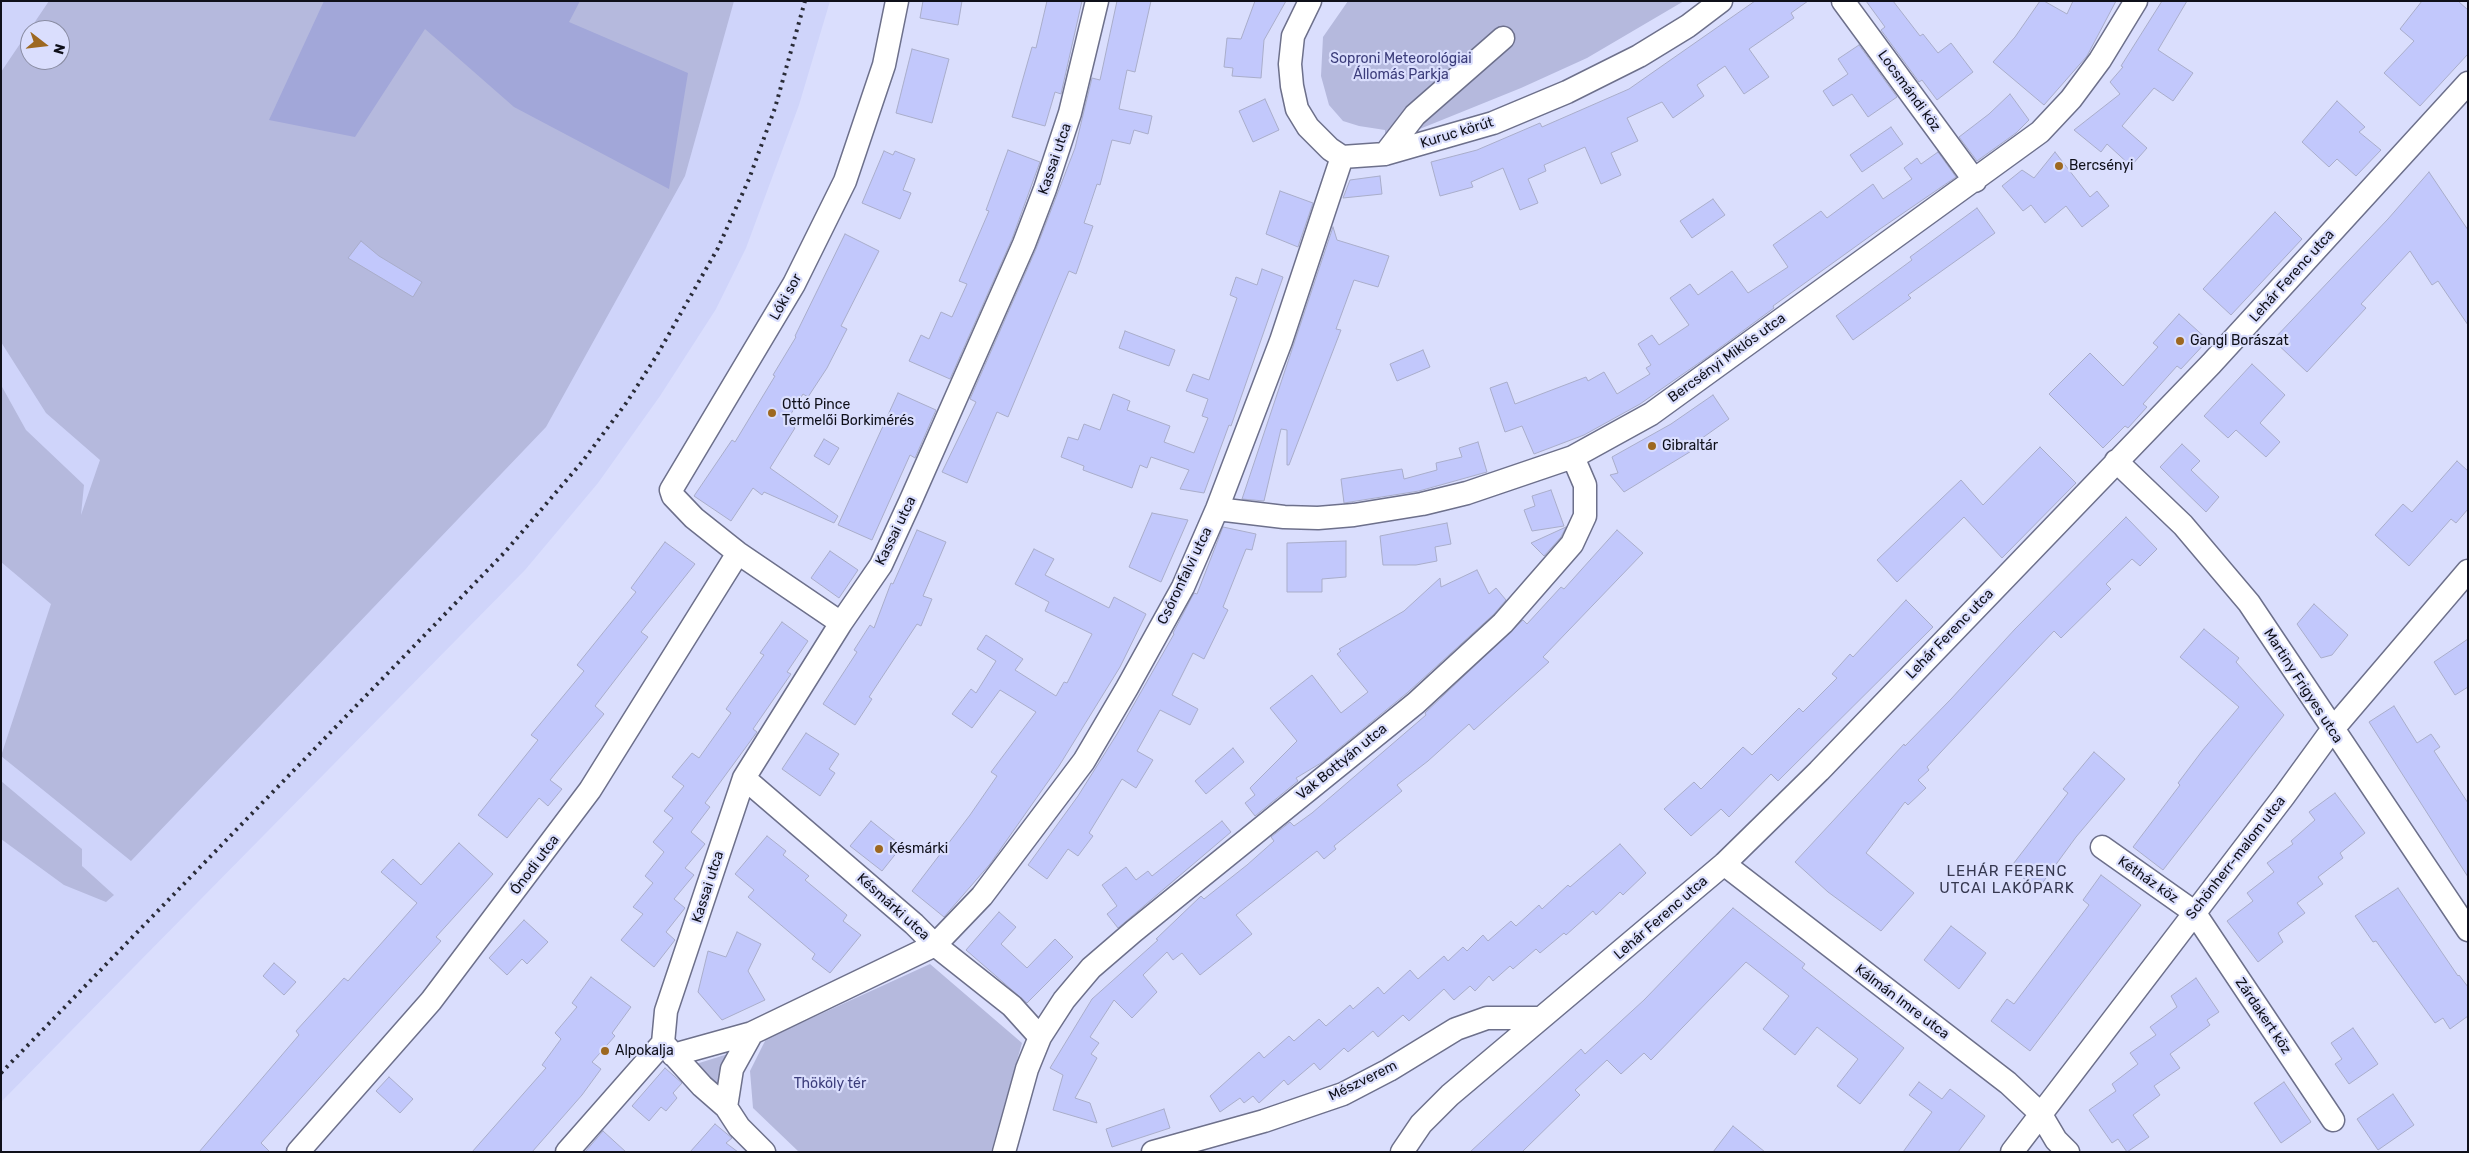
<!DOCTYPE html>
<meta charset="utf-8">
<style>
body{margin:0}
#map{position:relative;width:2469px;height:1153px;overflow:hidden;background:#dadefd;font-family:Rubik,sans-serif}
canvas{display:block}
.frame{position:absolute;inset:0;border:2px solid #0f101a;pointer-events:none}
.north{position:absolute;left:20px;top:20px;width:50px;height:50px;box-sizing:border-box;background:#dadefd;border:1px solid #898ca2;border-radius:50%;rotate:106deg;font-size:14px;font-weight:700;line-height:20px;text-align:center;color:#0f101a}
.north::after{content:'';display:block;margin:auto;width:18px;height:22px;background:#9d6820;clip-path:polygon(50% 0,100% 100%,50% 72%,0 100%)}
</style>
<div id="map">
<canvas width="2469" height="1153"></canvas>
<div class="frame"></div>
<div class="north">N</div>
</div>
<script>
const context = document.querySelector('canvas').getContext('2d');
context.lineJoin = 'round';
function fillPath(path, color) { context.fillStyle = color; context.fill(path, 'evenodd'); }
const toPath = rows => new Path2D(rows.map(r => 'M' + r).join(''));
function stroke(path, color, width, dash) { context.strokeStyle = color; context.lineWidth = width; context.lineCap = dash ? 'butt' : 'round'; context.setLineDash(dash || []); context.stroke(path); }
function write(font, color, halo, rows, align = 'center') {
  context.font = font + ' Rubik,sans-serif'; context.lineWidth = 4.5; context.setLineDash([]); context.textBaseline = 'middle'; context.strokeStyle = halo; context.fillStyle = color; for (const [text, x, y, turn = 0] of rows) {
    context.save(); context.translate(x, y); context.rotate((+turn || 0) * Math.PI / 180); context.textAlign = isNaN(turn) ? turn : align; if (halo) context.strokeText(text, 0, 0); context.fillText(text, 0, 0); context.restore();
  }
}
fillPath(toPath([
 [1,1,830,1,799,105,746,248,716,309,660,396,598,483,525,570,1,1102],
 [30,30,60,30,60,60,30,60]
]), '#cfd4fa');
fillPath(toPath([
 [49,1,734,1,685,176,546,427,131,861,1,756,51,604,1,562,1,385,26,430,84,485,81,515,100,460,46,413,1,342,1,72],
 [30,30,60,30,60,60,30,60],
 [1348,1,1684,1,1587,58,1521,88,1385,143,1385,130,1359,126,1343,121,1329,105,1321,76,1323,37],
 [1,781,82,849,82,866,114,895,106,902,64,885,1,839],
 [930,964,1022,1043,991,1152,799,1152,753,1108,750,1071,766,1039],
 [728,1054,717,1089,696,1064]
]), '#b5b9dd');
fillPath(toPath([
 [324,1,580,1,569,22,688,73,669,189,514,107,425,29,355,137,269,120]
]), '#a2a7d9');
const building = toPath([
 [923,1,962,1,958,25,920,18,923,1],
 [1047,1,1082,1,1061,94,1055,92,1045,126,1012,117,1032,47,1036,48,1047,1],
 [1117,1,1151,1,1135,72,1127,70,1119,109,1152,116,1148,134,1134,130,1130,144,1112,140,1100,185,1097,184,1084,223,1093,226,1076,274,1069,271,1008,417,997,412,967,483,942,472,943,470,976,402,970,399,1036,249,1075,148,1092,78,1100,80,1117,1],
 [1255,1,1286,1,1264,40,1261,78,1232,76,1233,68,1224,67,1227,38,1241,39,1255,1],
 [1755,1,1808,1,1791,13,1794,18,1749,49,1769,77,1744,94,1725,66,1697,85,1704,96,1673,118,1662,102,1627,118,1638,141,1611,153,1621,175,1601,184,1585,147,1544,165,1546,171,1528,179,1538,203,1520,210,1503,168,1471,182,1473,187,1440,196,1431,162,1477,150,1540,123,1542,127,1629,89,1755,1],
 [1866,1,1893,1,1920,36,1923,34,1938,53,1951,43,1973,72,1937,100,1922,80,1919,82,1881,30,1885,27,1866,1],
 [2040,1,2044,1,2067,14,2073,1,2116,1,2087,56,2044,105,1993,62,2015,37,2040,1],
 [2162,1,2187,1,2158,50,2193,73,2173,101,2154,88,2122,126,2147,148,2131,166,2107,144,2101,152,2074,130,2120,94,2110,82,2123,67,2121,66,2162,1],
 [2422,1,2458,1,2468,10,2468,54,2420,106,2384,73,2414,41,2400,29,2422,1],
 [1859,45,1897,97,1868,117,1852,94,1833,106,1823,91,1848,74,1838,59,1859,45],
 [912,49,949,59,932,123,896,113,912,49],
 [2010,94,2029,120,2016,133,1977,161,1959,137,1989,114,2010,94],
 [1265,99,1279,130,1253,142,1239,111,1265,99],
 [2337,101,2365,127,2359,132,2381,150,2356,176,2337,159,2329,167,2302,142,2337,101],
 [1891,127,1903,144,1862,172,1850,155,1891,127],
 [1008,150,1040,162,1012,239,950,379,909,361,921,335,929,339,941,312,952,317,967,284,959,281,989,211,986,210,1008,150],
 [884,151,893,155,895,151,915,159,903,190,911,193,900,219,862,203,884,151],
 [1938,152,1956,177,1880,229,1773,306,1774,308,1706,358,1640,404,1584,435,1534,454,1522,426,1505,432,1490,388,1507,382,1515,404,1586,377,1588,381,1604,372,1617,394,1650,374,1646,368,1651,365,1638,344,1652,335,1659,345,1689,325,1670,298,1690,284,1698,295,1732,271,1748,293,1788,267,1773,245,1821,211,1827,218,1873,184,1883,199,1912,179,1904,168,1917,158,1921,164,1938,152],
 [2055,152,2090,197,2097,191,2109,206,2082,227,2066,206,2045,223,2031,205,2023,211,2002,186,2022,170,2034,178,2055,152],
 [2429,172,2468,230,2468,325,2438,281,2432,285,2410,251,2361,304,2366,308,2307,372,2273,340,2388,219,2429,172],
 [1380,176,1382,194,1343,198,1350,180,1380,176],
 [1280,191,1313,203,1298,247,1266,234,1280,191],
 [1713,199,1725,215,1692,238,1680,221,1713,199],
 [1977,208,1995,233,1908,295,1911,298,1853,340,1836,316,1912,260,1910,257,1977,208],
 [2275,212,2302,239,2231,315,2203,289,2275,212],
 [1333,227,1337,240,1389,256,1378,287,1354,280,1336,329,1341,330,1289,465,1287,465,1287,430,1281,429,1264,501,1242,499,1333,227],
 [845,234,879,251,841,326,847,329,827,368,808,397,803,394,786,422,795,428,770,468,838,516,834,523,764,492,762,495,753,488,731,521,694,496,732,440,735,442,775,376,773,375,796,337,795,336,845,234],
 [361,241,379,256,422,282,413,297,348,258,361,241],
 [1262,269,1283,277,1231,426,1229,425,1204,493,1180,489,1189,470,1151,457,1147,468,1140,465,1132,488,1083,470,1084,466,1061,457,1068,437,1078,440,1084,424,1100,430,1113,394,1130,401,1127,410,1170,426,1164,442,1194,453,1208,418,1202,416,1208,399,1186,391,1193,374,1209,380,1237,298,1230,295,1236,277,1257,285,1262,269],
 [2179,314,2208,340,2181,369,2177,366,2143,404,2147,407,2128,428,2125,426,2103,448,2049,394,2090,353,2123,386,2158,347,2153,343,2179,314],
 [1125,331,1175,350,1169,366,1119,348,1125,331],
 [1423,350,1430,367,1397,381,1390,364,1423,350],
 [2252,364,2285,395,2260,423,2280,442,2266,457,2236,430,2228,438,2204,416,2252,364],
 [898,393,936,410,915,458,910,455,872,540,838,525,898,393],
 [1713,395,1729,419,1691,446,1693,450,1624,492,1610,475,1618,473,1612,457,1671,424,1713,395],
 [824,439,839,448,829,465,814,456,824,439],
 [1478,442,1487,472,1419,491,1344,503,1341,479,1402,469,1404,479,1437,470,1436,463,1462,457,1459,448,1478,442],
 [2182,444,2200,461,2191,470,2219,497,2206,512,2160,467,2182,444],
 [2040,447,2076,483,2002,558,1964,517,1897,582,1877,560,1961,480,1983,505,2040,447],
 [2457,461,2468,471,2468,509,2456,523,2451,519,2409,566,2375,535,2403,504,2412,512,2457,461],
 [1551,490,1564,526,1532,531,1524,510,1535,506,1532,496,1551,490],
 [1152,513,1188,520,1161,582,1129,567,1152,513],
 [2126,517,2157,549,2140,566,2132,559,2106,584,2111,589,2061,638,2054,631,2037,649,1927,767,1929,770,1918,780,1926,788,1908,805,1905,802,1866,853,1914,893,1881,931,1828,892,1795,862,1904,744,1905,746,1951,699,2015,629,2126,517],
 [1447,523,1451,544,1435,547,1437,561,1416,565,1383,565,1380,536,1447,523],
 [1223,527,1256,534,1252,550,1246,549,1223,607,1228,610,1204,659,1193,653,1172,695,1198,709,1190,725,1160,710,1137,751,1153,760,1136,788,1122,779,1089,833,1093,836,1078,856,1068,849,1047,879,1028,865,1078,796,1117,734,1174,634,1173,633,1194,593,1197,594,1223,527],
 [1566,527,1561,537,1544,556,1531,543,1566,527],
 [917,530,946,542,923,596,932,599,921,626,917,624,869,697,872,699,855,725,823,704,857,652,854,650,870,625,874,628,891,583,893,584,917,530],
 [1617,530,1643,553,1543,657,1549,662,1474,730,1469,724,1428,761,1397,785,1402,791,1334,846,1336,849,1324,859,1317,851,1236,915,1252,934,1200,975,1182,953,1173,960,1167,952,1143,975,1157,992,1132,1018,1114,1000,1090,1037,1099,1043,1091,1054,1097,1058,1075,1098,1090,1103,1097,1123,1053,1110,1063,1075,1050,1068,1092,999,1158,940,1156,939,1201,896,1204,899,1247,865,1274,841,1271,837,1290,822,1294,826,1312,813,1426,715,1425,713,1523,620,1527,624,1561,587,1564,589,1617,530],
 [1346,541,1346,577,1322,579,1322,592,1287,592,1287,543,1346,541],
 [665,542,695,564,641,632,648,637,595,706,604,714,550,780,562,789,548,806,539,798,507,838,478,815,538,740,531,735,584,671,577,665,636,592,631,588,665,542],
 [1034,549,1054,559,1045,575,1109,608,1114,597,1146,614,1120,667,1059,766,990,864,944,917,912,891,970,815,997,776,991,772,1036,712,1000,690,972,728,952,714,971,689,976,693,996,661,977,649,986,635,1023,659,1015,670,1056,696,1064,682,1067,683,1092,634,1045,611,1049,602,1015,584,1034,549],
 [830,551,858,570,839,598,811,578,830,551],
 [1477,570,1489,594,1496,588,1506,600,1494,614,1407,693,1321,763,1296,778,1298,781,1255,816,1245,803,1255,795,1250,788,1297,741,1270,708,1312,675,1341,713,1368,692,1337,654,1341,651,1339,649,1404,611,1440,578,1441,587,1477,570],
 [1906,600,1933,627,1778,781,1771,774,1729,817,1721,809,1691,836,1664,809,1694,782,1701,789,1743,747,1752,755,1799,708,1803,712,1837,678,1832,674,1850,654,1853,657,1906,600],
 [2314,604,2348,635,2332,655,2321,658,2297,624,2314,604],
 [782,622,808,641,787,672,791,674,753,729,757,732,705,803,710,807,691,832,705,844,685,868,694,875,674,899,685,908,666,932,675,940,654,967,621,940,643,914,633,907,653,883,645,876,664,852,653,842,673,818,664,811,684,786,672,777,692,753,699,758,731,713,726,709,764,655,760,653,782,622],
 [2204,629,2239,658,2236,662,2284,715,2163,870,2133,847,2180,785,2178,783,2202,751,2239,707,2180,657,2204,629],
 [2468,639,2468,687,2455,695,2434,662,2468,639],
 [2394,706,2417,743,2431,734,2440,747,2434,751,2468,803,2468,877,2369,722,2394,706],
 [806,733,839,754,829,769,835,773,820,796,782,769,806,733],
 [1233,748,1244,762,1206,794,1195,781,1233,748],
 [2094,752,2125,779,2076,837,2038,889,2010,868,2068,793,2063,789,2094,752],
 [2335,793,2365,833,2340,853,2343,858,2318,877,2323,884,2297,903,2305,913,2278,933,2283,942,2258,962,2227,921,2253,901,2247,893,2274,872,2267,863,2293,844,2291,841,2315,820,2309,812,2335,793],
 [871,821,902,846,882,871,850,846,871,821],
 [1222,821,1231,832,1118,928,1107,914,1117,906,1102,885,1126,867,1136,880,1148,871,1152,876,1222,821],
 [767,836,786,851,783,855,809,876,805,880,847,915,843,921,861,935,830,973,812,959,815,954,748,897,754,890,735,874,767,836],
 [459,843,493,874,436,937,441,941,261,1143,270,1152,199,1152,299,1035,296,1031,344,978,348,981,417,903,381,872,393,859,421,885,459,843],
 [1620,844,1646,873,1623,895,1620,892,1596,915,1593,911,1566,935,1564,933,1540,953,1536,949,1513,969,1510,966,1493,981,1489,976,1475,991,1470,986,1454,1000,1444,989,1409,1021,1403,1015,1378,1037,1373,1031,1348,1052,1344,1048,1320,1070,1314,1063,1288,1085,1284,1080,1259,1103,1253,1096,1244,1103,1240,1098,1220,1112,1210,1096,1259,1052,1264,1058,1289,1036,1294,1041,1319,1019,1326,1026,1350,1005,1353,1009,1378,987,1384,994,1410,970,1418,979,1444,956,1448,961,1463,947,1467,951,1483,935,1488,941,1511,921,1516,926,1539,905,1542,909,1568,885,1570,887,1620,844],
 [2101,875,2141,905,2030,1051,1991,1021,2007,999,2014,1004,2089,905,2083,900,2101,875],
 [2398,888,2458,976,2459,975,2468,987,2468,1016,2450,1029,2443,1018,2435,1023,2376,941,2373,942,2355,916,2398,888],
 [1733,908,1805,964,1802,968,1904,1048,1860,1104,1837,1086,1858,1059,1817,1027,1795,1055,1763,1029,1789,996,1746,962,1651,1060,1644,1053,1621,1074,1607,1060,1575,1090,1580,1095,1522,1152,1470,1152,1581,1049,1585,1054,1644,1000,1733,908],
 [999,912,1016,927,1001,944,1027,968,1055,939,1073,957,1027,1003,966,950,999,912],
 [524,920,548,942,527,964,522,959,507,975,489,958,524,920],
 [1951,926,1986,953,1959,989,1924,960,1951,926],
 [737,932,761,944,748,971,765,1000,722,1020,698,992,708,951,726,957,737,932],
 [274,963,296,982,284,995,263,976,274,963],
 [591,977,631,1007,612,1033,615,1036,592,1062,601,1069,582,1095,532,1152,472,1152,546,1068,542,1065,561,1039,555,1033,577,1007,572,1003,591,977],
 [2196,978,2219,1012,2207,1020,2210,1025,2170,1054,2180,1068,2154,1086,2160,1095,2133,1115,2149,1137,2127,1152,2118,1139,2112,1143,2089,1110,2116,1091,2112,1084,2138,1064,2130,1053,2156,1035,2150,1027,2177,1007,2171,996,2196,978],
 [2353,1028,2378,1064,2349,1084,2335,1064,2342,1059,2331,1043,2353,1028],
 [665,1068,682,1083,673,1093,677,1098,666,1111,661,1107,649,1121,632,1106,665,1068],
 [389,1077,413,1099,400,1113,376,1091,389,1077],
 [1919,1082,1942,1099,1950,1089,1985,1116,1958,1152,1903,1152,1932,1112,1909,1095,1919,1082],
 [2284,1082,2311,1122,2281,1143,2254,1103,2284,1082],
 [2393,1094,2414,1125,2378,1150,2357,1119,2393,1094],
 [1164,1109,1170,1128,1112,1147,1106,1129,1164,1109],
 [715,1124,732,1138,726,1143,738,1152,690,1152,715,1124],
 [1733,1126,1765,1152,1713,1152,1733,1126],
 [603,1131,626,1152,585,1152,603,1131]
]);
fillPath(building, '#c2c8fc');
stroke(building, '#a9adca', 1);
const minor = toPath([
 [1310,1,1293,36,1290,64,1292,86,1297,109,1308,127,1330,149,1342,157,1385,154,1493,123,1567,92,1639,56,1688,26,1721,1],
 [1843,1,1975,181],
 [1385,154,1415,115,1503,38],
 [2116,461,2183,525,2249,603,2468,930],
 [1217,509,1284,517,1318,518,1354,515,1422,504,1467,493,1573,457,1651,414,2040,132,2071,99,2100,60,2136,1],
 [841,623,738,553,694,518,673,496,671,490,794,284,845,181,884,65,897,1],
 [744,778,914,924,935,945,1012,1006,1040,1037],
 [2102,847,2194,912,2333,1120],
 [1724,864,2008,1083,2040,1113,2056,1140,2068,1152],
 [663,1043,666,1011,744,778,841,623,881,565,910,502,1024,244,1045,189,1070,113,1097,1],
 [663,1043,702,1086,726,1107],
 [673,1055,752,1033],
 [298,1152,431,1001,590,790,738,553],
 [567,1152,663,1043],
 [764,1152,739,1127,726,1107,732,1069,752,1033,935,945,982,896,1084,761,1127,688,1183,587,1217,509,1281,341,1342,157],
 [1004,1152,1027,1069,1040,1037,1064,1000,1091,968,1134,931,1416,703,1503,623,1572,544,1585,516,1585,485,1573,457],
 [1153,1152,1264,1121,1343,1094,1389,1070,1456,1029,1487,1018,1539,1018],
 [1402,1152,1421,1124,1450,1095,1724,864,1819,771,2211,364,2468,83],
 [2012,1152,2284,796,2332,730,2468,571]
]);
stroke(minor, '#6d708b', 25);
stroke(minor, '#fff', 22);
stroke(toPath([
 [1,1073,505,552,582,462,627,402,657,355,718,248,749,179,775,108,805,1]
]), '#292b37', 4, [2.5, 5]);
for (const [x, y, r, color] of [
 [2059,166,5,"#9d6820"],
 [2180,341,5,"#9d6820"],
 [772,413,5,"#9d6820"],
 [1652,446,5,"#9d6820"],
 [879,849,5,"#9d6820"],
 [605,1051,5,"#9d6820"]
]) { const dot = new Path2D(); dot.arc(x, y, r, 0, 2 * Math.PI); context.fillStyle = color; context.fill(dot); stroke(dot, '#dadefd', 2); }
write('14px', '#3b3c7a', '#dadefd', [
 ["Soproni Meteorológiai",1401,59],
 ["Állomás Parkja",1401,75],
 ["Thököly tér",830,1084]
]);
write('14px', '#0f101a', '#dadefd', [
 ["Locsmándi köz",1909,91,54],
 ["Kuruc körút",1457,133,-17],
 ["Kassai utca",1055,159,-71],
 ["Lehár Ferenc utca",2292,276,-48],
 ["Lóki sor",786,297,-61],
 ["Bercsényi Miklós utca",1727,358,-36],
 ["Kassai utca",896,531,-64],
 ["Csóronfalvi utca",1185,576,-64],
 ["Lehár Ferenc utca",1950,634,-46],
 ["Martiny Frigyes utca",2303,686,57],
 ["Vak Bottyán utca",1342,762,-39],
 ["Schönherr-malom utca",2236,858,-52],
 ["Ónodi utca",535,865,-53],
 ["Kétház köz",2148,880,35],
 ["Kassai utca",708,887,-72],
 ["Késmárki utca",893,907,42],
 ["Lehár Ferenc utca",1661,918,-41],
 ["Kálmán Imre utca",1902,1002,37],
 ["Zárdakert köz",2263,1016,56],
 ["Mészverem",1363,1081,-26]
]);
write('14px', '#0f101a', '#dadefd', [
 ["Bercsényi",2069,166],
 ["Gangl Borászat",2190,341],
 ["Ottó Pince",782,405],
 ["Termelői Borkimérés",782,421],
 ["Gibraltár",1662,446],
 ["Késmárki",889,849],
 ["Alpokalja",615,1051]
], 'left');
context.letterSpacing = '1px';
write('15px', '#363850', '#dadefd', [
 ["LEHÁR FERENC",2007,872],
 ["UTCAI LAKÓPARK",2007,889]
]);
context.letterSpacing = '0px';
</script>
